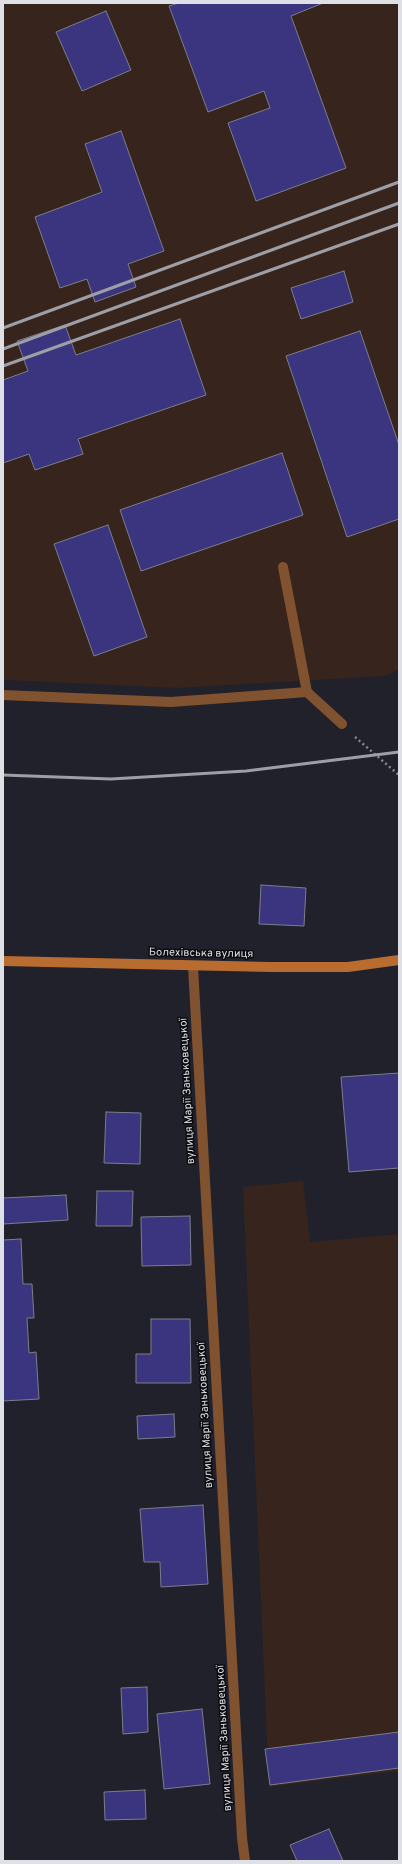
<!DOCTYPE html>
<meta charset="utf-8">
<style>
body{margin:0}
#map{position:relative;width:402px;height:1864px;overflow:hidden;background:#21212b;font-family:Overpass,sans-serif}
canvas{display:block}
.frame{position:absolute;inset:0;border:4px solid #dfdfe6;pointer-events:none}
</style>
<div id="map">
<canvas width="402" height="1864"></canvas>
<div class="frame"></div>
</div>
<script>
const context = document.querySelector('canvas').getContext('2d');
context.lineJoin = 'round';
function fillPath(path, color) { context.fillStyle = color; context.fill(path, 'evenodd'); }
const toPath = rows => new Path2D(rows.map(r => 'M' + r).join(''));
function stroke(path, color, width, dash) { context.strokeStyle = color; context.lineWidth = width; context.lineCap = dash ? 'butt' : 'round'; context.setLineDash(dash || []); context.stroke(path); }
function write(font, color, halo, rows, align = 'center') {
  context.font = font + ' Overpass,sans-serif'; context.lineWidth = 3; context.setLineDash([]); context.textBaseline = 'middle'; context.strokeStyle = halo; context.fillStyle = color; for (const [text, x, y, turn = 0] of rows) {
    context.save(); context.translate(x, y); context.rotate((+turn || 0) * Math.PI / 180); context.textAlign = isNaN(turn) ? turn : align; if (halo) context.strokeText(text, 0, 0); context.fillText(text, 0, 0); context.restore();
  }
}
fillPath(toPath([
 [3,3,399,3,399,670,384,676,178,688,3,680],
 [303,1181,310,1242,399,1234,399,1771,269,1787,243,1187]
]), '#36241d');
const building = toPath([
 [179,3,323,3,291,16,346,168,256,201,228,123,270,108,264,91,208,112,169,6,179,3],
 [106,11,131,70,82,91,56,32,106,11],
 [121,131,164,251,128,264,136,287,95,302,87,279,60,288,35,217,102,192,85,144,121,131],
 [344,271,353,302,301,319,291,288,344,271],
 [180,319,206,395,78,439,83,454,35,470,29,454,3,463,3,380,28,371,17,341,65,325,76,355,180,319],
 [360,331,399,445,399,519,347,537,286,356,360,331],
 [282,453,303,515,141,571,120,510,282,453],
 [108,525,147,637,94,656,54,544,108,525],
 [261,885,306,888,304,926,259,924,261,885],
 [399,1073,399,1168,349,1172,341,1077,399,1073],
 [106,1112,141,1113,140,1164,104,1163,106,1112],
 [97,1191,133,1191,132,1226,96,1226,97,1191],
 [66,1195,68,1220,3,1224,3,1198,66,1195],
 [190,1216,191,1265,142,1266,141,1217,190,1216],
 [21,1239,23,1284,32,1284,34,1318,27,1318,29,1353,36,1352,39,1399,3,1401,3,1240,21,1239],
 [151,1319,190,1319,191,1383,136,1383,136,1354,151,1354,151,1319],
 [174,1414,175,1437,138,1439,137,1416,174,1414],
 [203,1505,208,1584,161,1587,160,1562,144,1562,140,1509,203,1505],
 [147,1687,148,1732,123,1734,121,1688,147,1687],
 [202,1709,210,1784,164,1789,157,1714,202,1709],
 [399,1732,399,1768,270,1785,265,1749,399,1732],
 [145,1790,146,1819,105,1820,104,1792,145,1790],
 [329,1829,343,1861,297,1861,290,1845,329,1829]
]);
fillPath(building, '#3a357e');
stroke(building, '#7c7e8a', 1);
stroke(toPath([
 [355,737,399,775]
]), '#888890', 2.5, [2, 3]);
stroke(toPath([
 [283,567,307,692]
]), '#81522f', 10);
stroke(toPath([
 [3,695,171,702,307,692,342,724],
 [193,967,242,1838,245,1861]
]), '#81522f', 10);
stroke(toPath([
 [3,961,270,967,348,967,399,960]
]), '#b86c2f', 10);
stroke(toPath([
 [3,328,399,182],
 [3,349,399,203],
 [3,366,399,224],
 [3,775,111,779,246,771,399,752]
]), '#9e9ea6', 3);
write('11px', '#dfdfe6', '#0b0b0f', [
 ["Болехівська вулиця",201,954,1],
 ["вулиця Марії Заньковецької",188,1091,-93],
 ["вулиця Марії Заньковецької",206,1415,-93],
 ["вулиця Марії Заньковецької",225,1738,-93]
]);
</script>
